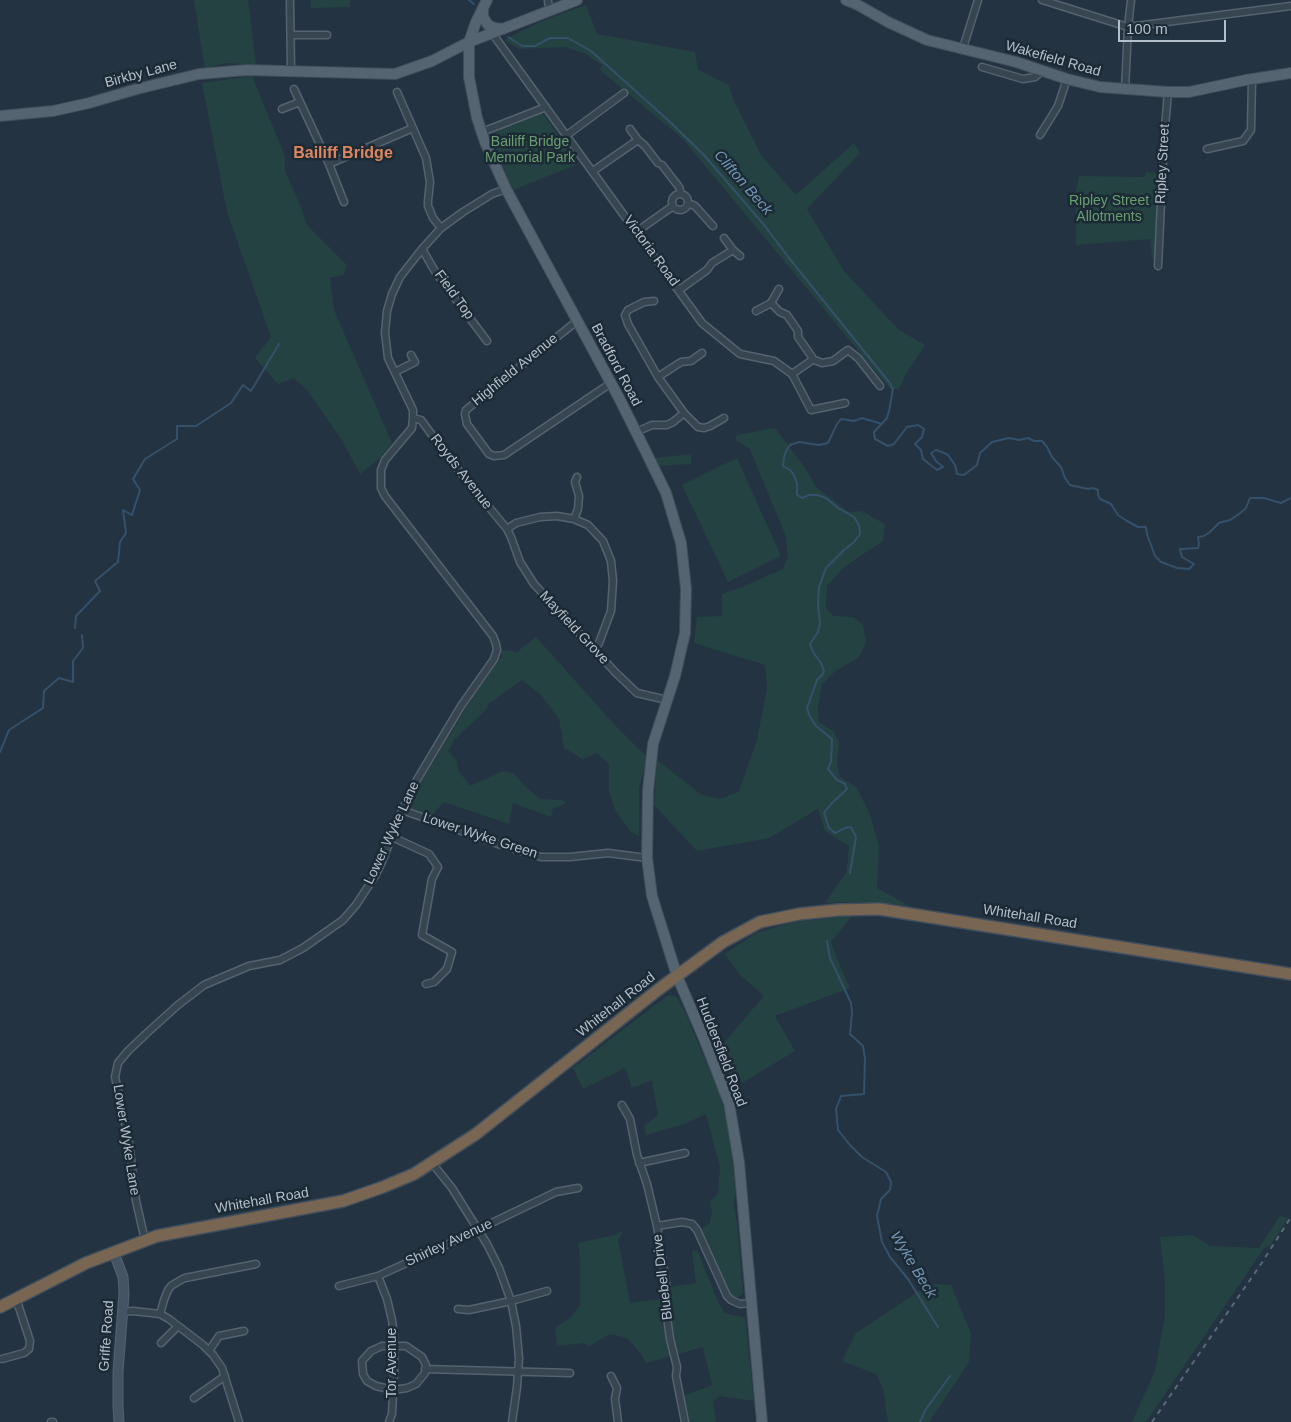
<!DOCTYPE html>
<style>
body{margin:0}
#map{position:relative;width:1291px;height:1422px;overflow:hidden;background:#233342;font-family:Arial,sans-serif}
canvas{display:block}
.scale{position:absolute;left:1118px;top:20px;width:108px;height:22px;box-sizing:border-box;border:2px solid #b4bfcc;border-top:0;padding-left:6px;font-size:15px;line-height:18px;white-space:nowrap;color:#b4bfcc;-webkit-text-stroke:4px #1c2a36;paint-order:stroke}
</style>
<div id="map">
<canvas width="1291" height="1422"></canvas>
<div class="scale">100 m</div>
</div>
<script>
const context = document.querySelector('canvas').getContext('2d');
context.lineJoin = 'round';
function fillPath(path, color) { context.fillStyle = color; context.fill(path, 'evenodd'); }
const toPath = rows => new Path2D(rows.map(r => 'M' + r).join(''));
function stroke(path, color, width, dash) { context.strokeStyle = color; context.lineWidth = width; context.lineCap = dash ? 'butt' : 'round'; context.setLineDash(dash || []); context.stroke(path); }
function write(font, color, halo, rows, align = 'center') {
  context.font = font + ' Arial,sans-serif'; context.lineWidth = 5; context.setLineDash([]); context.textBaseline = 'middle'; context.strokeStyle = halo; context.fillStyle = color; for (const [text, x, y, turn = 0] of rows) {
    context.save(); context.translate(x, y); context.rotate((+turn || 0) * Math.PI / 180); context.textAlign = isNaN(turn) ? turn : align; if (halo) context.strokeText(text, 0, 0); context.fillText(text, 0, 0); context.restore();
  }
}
fillPath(toPath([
 [194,0,248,0,256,65,227,63,205,68],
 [311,0,350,0,350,7,311,8],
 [586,5,597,34,695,52,698,70,729,85,734,101,761,155,796,195,854,143,860,153,807,209,844,271,899,330,925,345,906,374,899,389,890,389,683,139,600,70,602,65,586,54,565,47,519,49,504,40,544,20],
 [252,76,285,156,285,171,301,207,307,225,347,265,343,275,330,278,334,310,392,443,380,458,360,474,342,440,307,390,294,378,278,384,255,358,271,337,227,212,202,83],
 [542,112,578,164,513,190,489,132],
 [327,145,337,146,345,151,335,155,332,155],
 [1146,172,1158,174,1155,256,1152,259,1150,239,1076,245,1076,191,1079,176,1145,177],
 [775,428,805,468,817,488,849,512,861,511,885,524,883,541,844,567,827,586,826,609,834,616,853,617,863,625,866,643,859,657,834,672,822,684,818,707,819,722,833,731,839,742,837,765,840,777,856,787,869,812,879,845,877,888,908,905,852,902,825,903,847,871,849,846,825,831,818,809,769,838,697,851,654,805,657,760,702,795,721,799,739,791,757,740,767,688,765,665,694,643,697,617,722,616,722,594,742,587,783,569,788,556,785,534,750,449,735,440,737,435],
 [691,454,691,464,659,466,655,458],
 [737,458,781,556,728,582,682,485],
 [536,637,613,723,647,757,639,788,639,836,631,832,615,810,609,790,609,764,597,753,583,759,564,748,559,719,541,695,522,680,488,704,487,709,454,740,448,751,457,761,458,770,470,786,503,771,513,773,524,785,540,799,561,800,567,803,553,808,551,817,513,803,509,824,444,802,431,816,413,811,408,804,477,690,501,657,501,650,517,652],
 [852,916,831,942,842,971,850,988,775,1016,795,1051,742,1083,740,1077,736,1078,735,1081,731,1084,727,1070,710,1033,712,1031,715,1034,715,1036,723,1044,764,996,739,974,725,954,756,933,793,922],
 [668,995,677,997,686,1014,719,1093,728,1125,733,1164,735,1192,734,1208,737,1222,743,1293,739,1297,732,1297,729,1293,701,1229,710,1223,712,1213,710,1201,718,1194,720,1167,706,1114,684,1124,646,1135,644,1126,658,1115,652,1080,632,1088,625,1068,583,1089,573,1068],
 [1280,1216,1288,1218,1270,1246,1264,1248,1146,1422,1132,1422,1155,1371,1165,1315,1165,1281,1160,1237,1193,1235,1210,1246,1259,1248],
 [623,1231,618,1240,630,1303,661,1299,662,1324,664,1329,668,1331,669,1299,671,1297,670,1287,696,1283,692,1252,697,1250,719,1304,724,1312,731,1315,740,1316,745,1318,754,1401,719,1396,713,1402,716,1422,689,1422,684,1396,712,1385,703,1347,646,1363,641,1354,627,1338,610,1334,589,1346,584,1343,557,1346,555,1328,571,1317,580,1305,580,1258,578,1243,614,1235],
 [930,1284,951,1285,971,1334,969,1362,931,1419,930,1422,888,1422,883,1388,876,1374,842,1361,856,1333]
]), '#254242');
stroke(toPath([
 [469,0,474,4],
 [508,37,522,46,535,46,550,38,568,38,591,51,669,121,704,155,765,226,789,258,889,382,893,389,889,411,887,418,874,432,875,439,888,446,894,444,907,427,918,425,924,429,922,437,915,444,921,450,923,459,937,470,943,467,936,461,931,453,936,450,942,452,948,455,955,465,957,474,964,475,977,465,980,453,992,442,1009,438,1019,440,1028,438,1034,441,1042,441,1047,447,1052,457,1061,467,1065,478,1070,485,1088,489,1093,488,1098,490,1098,495,1100,499,1111,504,1118,515,1127,521,1138,527,1146,527,1147,534,1155,556,1161,562,1177,568,1189,569,1194,564,1182,557,1180,549,1198,548,1199,544,1198,537,1204,536,1210,532,1219,523,1230,520,1239,514,1246,508,1250,498,1264,498,1281,503,1291,498],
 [75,628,76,616,100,591,95,581,118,562,120,542,126,533,123,510,132,515,140,490,133,479,145,459,177,439,177,426,196,426,231,403,243,385,251,391,279,344],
 [0,752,9,730,43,708,44,691,59,678,73,682,73,661,83,648,82,635],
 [850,873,856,837,851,827,845,828,835,833,829,828,824,813,831,804,847,789,845,784,837,780,828,769,831,762,832,739,816,726,809,715,807,708,817,680,823,674,824,671,821,663,813,652,810,644,818,632,820,623,818,605,819,587,826,568,844,550,854,542,860,534,859,525,854,517,838,508,826,498,817,495,809,495,802,498,797,495,797,484,794,475,790,470,783,466,784,457,786,451,790,445,799,442,819,445,828,443,837,424,841,419,854,421,862,418,882,424],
 [827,941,830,958,851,1003,852,1013,850,1034,863,1046,865,1059,864,1094,841,1096,836,1109,838,1130,850,1145,862,1157,886,1172,891,1182,890,1190,881,1199,877,1216,882,1242,890,1257,908,1279,938,1327],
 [920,1422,926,1409,950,1376]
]), '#35516a', 2);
const street = toPath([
 [290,0,291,70],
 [548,0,549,11],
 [1042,0,1128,27,1291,6],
 [492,33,702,323,740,354,774,361,792,374,811,410,845,403],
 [291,35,327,35],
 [963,48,978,0],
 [982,67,1023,79,1035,77,1042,71],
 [294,89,329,164,344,202],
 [1125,90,1128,27,1131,0],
 [397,92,426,158,430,182,428,201,428,206,433,218,441,228],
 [282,109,300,102],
 [630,129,638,140,645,146,658,163],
 [482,132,546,107],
 [567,135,624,93],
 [1040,135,1058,106,1067,79],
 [1207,149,1243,141,1251,130,1252,79],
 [329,164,413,128],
 [662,165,679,187,681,194],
 [593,171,638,140],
 '672 202a8 8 0 1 1 16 0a8 8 0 1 1-16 0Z',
 [688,203,695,206,713,226],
 [636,232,673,206],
 [724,238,733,250,740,256],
 [422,249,436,273,487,341],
 [1158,266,1164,139,1168,92],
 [679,290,707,270,712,263,733,250],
 [654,301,644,302,628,310,625,315,628,324,658,377,684,413,698,427,704,428,710,426,724,418],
 [771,303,780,312,787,315,798,331,798,337,812,357,811,361,792,374],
 [756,311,771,303,779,289],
 [577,321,466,410,465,414,467,424,489,454,494,456,504,455,611,383],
 [812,359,822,363,833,361,848,350,858,358,880,386],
 [395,372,415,362,411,355],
 [658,377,681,362,691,361,702,353],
 [413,418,421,420,455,466,507,529,511,537,520,562,534,584,616,673,637,693,667,700],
 [636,432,652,425,667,425,673,422,684,413],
 [574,519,578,509,579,496,575,482,577,477],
 [507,529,516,523,540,517,557,516,574,519,588,525,603,541,611,561,613,581,611,611,599,643,594,649],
 [402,810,501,845,541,857,570,857,608,853,647,858],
 [392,837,429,854,438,867,432,879,422,935,452,952,447,969,434,982,426,984],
 [622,1105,630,1119,637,1155,647,1184,657,1226,666,1283,667,1317,670,1339,677,1367,676,1376,685,1422],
 [432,1163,452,1188,487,1244,499,1268,511,1301,516,1326,519,1358,517,1387,512,1422],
 [639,1163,685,1153],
 [657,1226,682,1222,692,1224,697,1230,727,1296,731,1300,740,1304,752,1303],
 [145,1240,136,1201,129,1142,115,1077,118,1063,128,1051,148,1032,178,1005,204,985,249,966,280,960,303,948,343,920,356,905,375,876,382,862,400,815,415,783,461,706,494,659,497,650,496,644,493,636,385,496,381,488,381,470,385,460,412,428,413,418,413,410,388,358,385,333,387,311,392,294,400,277,422,249,441,228,463,212,492,194,506,189],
 [378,1276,387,1299,392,1320,394,1336,394,1375,392,1414,389,1422],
 [339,1286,378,1276,448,1244,556,1192,578,1188],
 [458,1309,469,1310,511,1301,547,1291],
 [122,1312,133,1311,160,1314,169,1319,203,1345,213,1355,222,1368,239,1422],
 [160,1314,164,1300,168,1290,171,1286,179,1281,185,1278,256,1264],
 [161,1343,178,1326],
 [382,1346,406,1346,422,1357,426,1365,425,1373,416,1384,407,1388,393,1390,376,1386,367,1381,363,1374,362,1361,371,1351,382,1346],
 [209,1351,219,1336,244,1331],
 [2,1359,24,1353,29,1349,30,1341,16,1298],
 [425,1369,570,1373],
 [611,1376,617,1388,615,1399,618,1422],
 [194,1398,225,1376],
 [51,1422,53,1422]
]);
const secondary = toPath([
 [114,1253,123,1277,124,1294,118,1372,118,1406,119,1422]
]);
const primary = toPath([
 [487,0,476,22,469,42,469,77,477,118,485,142,506,189,619,398,645,450,666,493,681,543,686,589,685,633,675,676,653,744,648,791,647,858,652,896,677,976,705,1041,729,1103,739,1162,762,1422],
 [846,0,858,5,888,22,927,40,1016,62,1067,79,1100,87,1168,92,1189,92,1246,80,1291,73],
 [483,8,483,17,488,25,495,28,503,29],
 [0,116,53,111,89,103,137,89,199,74,247,70,395,74,432,61,469,42,577,0]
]);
const highway = toPath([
 [0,1307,86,1263,157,1236,343,1201,383,1187,414,1174,476,1134,659,989,723,942,760,922,799,914,838,910,879,909,1291,974]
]);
stroke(street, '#55626f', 9);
stroke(secondary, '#55626f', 11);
stroke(primary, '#414e5a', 12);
stroke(highway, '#424f5c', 14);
stroke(street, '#374551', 6);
stroke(secondary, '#455464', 9);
stroke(primary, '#556471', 10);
stroke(highway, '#786653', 11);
stroke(toPath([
 [1152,1422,1261,1264,1291,1217]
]), '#596978', 2, [5, 5]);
write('14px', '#b4bfcc', '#1c2a36', [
 ["Wakefield Road",1053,59,16],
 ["Birkby Lane",141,74,-15],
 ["Ripley Street",1163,164,-87],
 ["Victoria Road",651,251,54],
 ["Field Top",454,295,54],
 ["Bradford Road",616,365,62],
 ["Highfield Avenue",515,370,-39],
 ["Royds Avenue",461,472,52],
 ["Mayfield Grove",574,628,47],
 ["Lower Wyke Lane",392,833,-65],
 ["Lower Wyke Green",480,836,18],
 ["Whitehall Road",1030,917,9],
 ["Whitehall Road",616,1005,-38],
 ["Huddersfield Road",721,1052,69],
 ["Lower Wyke Lane",126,1140,81],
 ["Whitehall Road",262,1201,-10],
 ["Shirley Avenue",449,1243,-25],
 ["Bluebell Drive",663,1277,-97],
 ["Griffe Road",107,1336,-86],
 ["Tor Avenue",392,1363,-90]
]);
write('14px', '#699f6f', '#1c2a36', [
 ["Bailiff Bridge",530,142],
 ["Memorial Park",530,158],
 ["Ripley Street",1109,201],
 ["Allotments",1109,217]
]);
write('italic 15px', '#7194b2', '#1c2a36', [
 ["Clifton Beck",743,183,49],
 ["Wyke Beck",913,1265,59]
]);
write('bold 16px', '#df865c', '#1c2a36', [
 ["Bailiff Bridge",343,154]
]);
</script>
